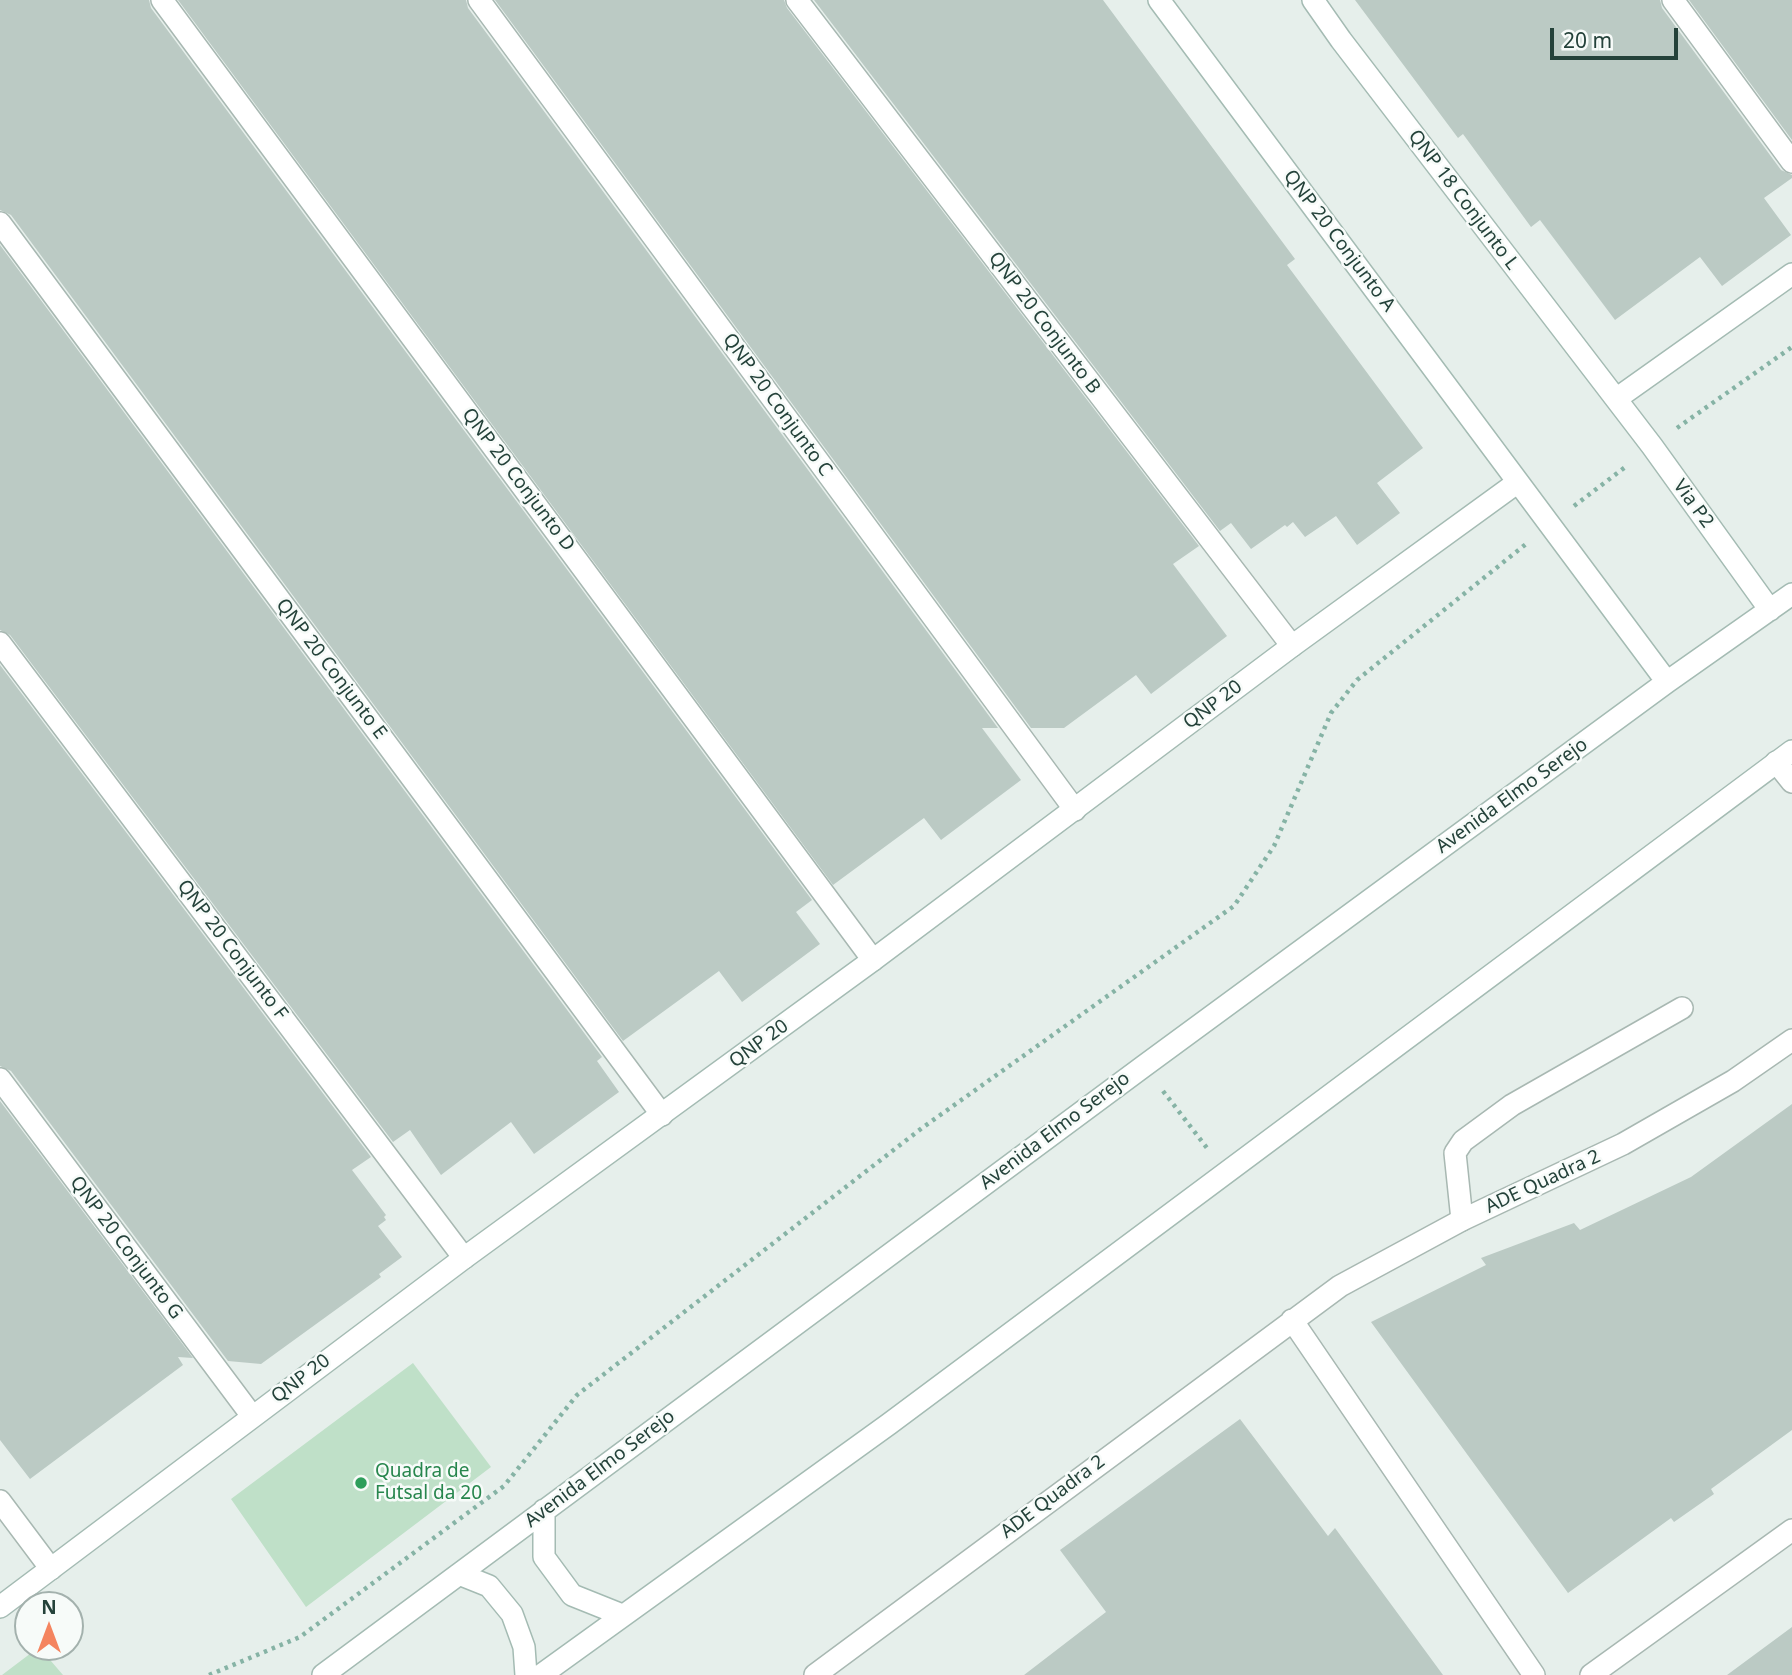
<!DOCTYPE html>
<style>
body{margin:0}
#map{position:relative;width:1792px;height:1675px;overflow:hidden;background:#e6efeb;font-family:"Noto Sans",sans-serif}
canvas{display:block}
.north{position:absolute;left:14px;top:1591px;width:70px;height:70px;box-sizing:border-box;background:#f7fbf9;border:2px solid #a3b1ad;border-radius:50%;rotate:0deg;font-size:19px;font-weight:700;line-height:28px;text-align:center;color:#24423a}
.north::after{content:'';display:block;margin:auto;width:24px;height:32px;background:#f4845f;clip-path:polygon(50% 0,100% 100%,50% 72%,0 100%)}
.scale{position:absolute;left:1550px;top:28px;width:128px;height:32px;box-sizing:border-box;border:4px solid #24423a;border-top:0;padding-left:9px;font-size:21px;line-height:24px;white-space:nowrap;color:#24423a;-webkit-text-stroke:5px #f7fbf9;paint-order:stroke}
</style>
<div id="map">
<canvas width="1792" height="1675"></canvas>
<div class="north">N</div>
<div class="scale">20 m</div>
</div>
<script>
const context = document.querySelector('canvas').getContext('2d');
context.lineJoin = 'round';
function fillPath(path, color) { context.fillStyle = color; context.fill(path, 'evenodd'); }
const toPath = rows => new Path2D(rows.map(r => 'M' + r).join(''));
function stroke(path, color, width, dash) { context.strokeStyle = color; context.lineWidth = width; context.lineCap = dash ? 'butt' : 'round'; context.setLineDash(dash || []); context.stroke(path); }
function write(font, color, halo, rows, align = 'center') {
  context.font = font + ' "Noto Sans",sans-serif'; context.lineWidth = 5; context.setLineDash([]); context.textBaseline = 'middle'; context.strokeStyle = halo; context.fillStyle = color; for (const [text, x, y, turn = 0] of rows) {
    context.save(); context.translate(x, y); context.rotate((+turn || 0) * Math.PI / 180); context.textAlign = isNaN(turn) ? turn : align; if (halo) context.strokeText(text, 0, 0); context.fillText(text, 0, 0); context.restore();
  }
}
fillPath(toPath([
 [413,1363,491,1467,306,1607,231,1499],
 [39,1647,63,1675,2,1675]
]), '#bfe0c8');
fillPath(toPath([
 [0,0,149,0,151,8,812,900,796,912,820,944,742,1002,719,971,623,1041,11,215,0,210],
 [178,0,466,0,468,8,998,728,982,728,1021,780,941,840,924,818,833,885],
 [495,0,784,0,787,8,1199,546,1173,564,1227,636,1151,694,1136,675,1064,728,1031,728],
 [814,0,1103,0,1295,259,1287,265,1423,448,1377,483,1400,513,1357,545,1336,516,1305,537,1293,522,1287,527,1285,525,1251,549,1231,523,1220,531],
 [1355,0,1660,0,1662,8,1781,170,1792,175,1792,178,1764,198,1791,235,1722,286,1700,257,1615,320,1540,220,1531,227,1463,134,1458,138],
 [1689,0,1792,0,1792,140],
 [0,245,602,1057,597,1061,619,1092,534,1154,511,1122,441,1175,410,1130,393,1142,10,635,0,630],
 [0,665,371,1157,352,1170,386,1215,384,1217,386,1220,378,1226,402,1257,379,1274,381,1277,261,1364,228,1361,11,1071,0,1066],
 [0,1101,193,1358,178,1357,183,1365,30,1479,0,1440],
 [1792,1104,1792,1430,1711,1489,1714,1494,1674,1522,1671,1518,1568,1593,1371,1322,1486,1265,1481,1258,1574,1223,1580,1230,1691,1177],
 [1240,1419,1328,1536,1335,1528,1443,1675,1024,1675,1106,1612,1060,1550],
 [1792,1627,1792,1675,1727,1675]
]), '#bbcac4');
const lane = toPath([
 [1462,1220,1455,1153,1463,1141,1512,1105,1682,1008]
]);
const street = toPath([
 [162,0,873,960],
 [479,0,1075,810],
 [797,0,1292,646],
 [1673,0,1792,162],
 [0,223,662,1115],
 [0,643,464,1258],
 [1776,762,1792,782],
 [0,1079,252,1416],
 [1292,1320,1534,1675],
 [0,1501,51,1569],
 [815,1675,1340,1286,1462,1220,1623,1144,1733,1081,1792,1040],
 [1591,1675,1792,1530]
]);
const secondary = toPath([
 [1159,0,1667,682],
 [1313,0,1341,40,1652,446,1770,610],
 [1616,399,1792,274],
 [544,1510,544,1557,572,1595,622,1615],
 [459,1574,489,1586,512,1614,524,1647,526,1675],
 [0,1607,464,1258,873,960,1292,646,1518,482],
 [323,1675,1144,1066,1667,682,1792,594],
 [541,1675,889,1424,1792,751]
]);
stroke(lane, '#a8b8b2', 24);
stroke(street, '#a8b8b2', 24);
stroke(secondary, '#a4bbb3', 24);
stroke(toPath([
 [1677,428,1792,347],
 [1574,506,1628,465],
 [1163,1091,1207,1148],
 [209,1675,300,1637,504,1486,577,1395,922,1128,1234,906,1274,846,1331,713,1357,680,1526,544]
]), '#86b3a5', 4.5, [3.5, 5]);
stroke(lane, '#fff', 21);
stroke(street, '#fff', 21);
stroke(secondary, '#fff', 21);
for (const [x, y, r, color] of [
 [361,1483,7,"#2e9e5b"]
]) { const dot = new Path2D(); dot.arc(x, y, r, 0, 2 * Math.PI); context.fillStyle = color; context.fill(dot); stroke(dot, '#f7fbf9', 2.5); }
write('19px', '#24423a', '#f7fbf9', [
 ["QNP 18 Conjunto L",1463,200,53],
 ["QNP 20 Conjunto A",1339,241,53],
 ["QNP 20 Conjunto B",1044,323,53],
 ["QNP 20 Conjunto C",777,405,54],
 ["QNP 20 Conjunto D",518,480,53],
 ["Via P2",1693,504,54],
 ["QNP 20 Conjunto E",331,669,53],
 ["QNP 20",1213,705,-37],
 ["Avenida Elmo Serejo",1512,796,-36],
 ["QNP 20 Conjunto F",232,950,53],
 ["QNP 20",759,1044,-36],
 ["Avenida Elmo Serejo",1055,1131,-37],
 ["ADE Quadra 2",1543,1182,-25],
 ["QNP 20 Conjunto G",126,1248,53],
 ["QNP 20",301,1379,-37],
 ["Avenida Elmo Serejo",600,1469,-37],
 ["ADE Quadra 2",1053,1497,-37]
]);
write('19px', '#27864d', '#f7fbf9', [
 ["Quadra de",375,1472],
 ["Futsal da 20",375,1494]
], 'left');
</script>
